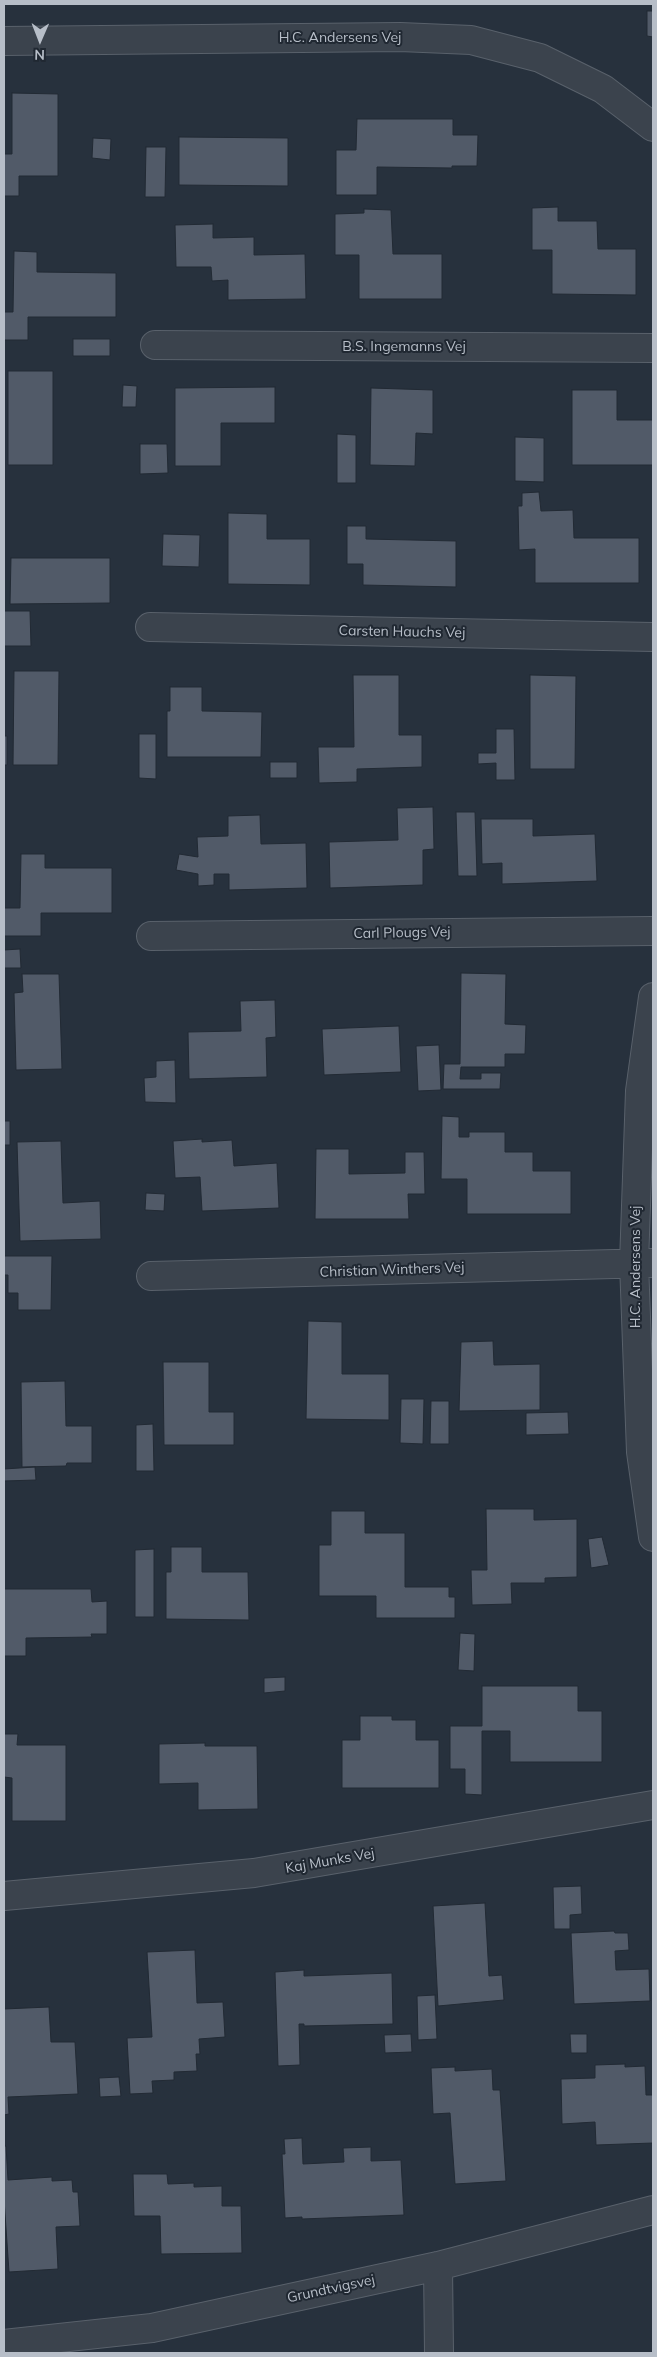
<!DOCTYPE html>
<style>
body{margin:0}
#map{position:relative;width:657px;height:2357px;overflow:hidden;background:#27313d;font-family:Mulish,sans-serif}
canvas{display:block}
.frame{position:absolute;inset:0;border:5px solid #b7bec8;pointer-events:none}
.north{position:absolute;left:15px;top:15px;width:50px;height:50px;-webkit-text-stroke:4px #202832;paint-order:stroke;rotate:181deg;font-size:14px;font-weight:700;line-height:20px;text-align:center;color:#b7bec8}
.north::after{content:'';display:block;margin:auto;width:18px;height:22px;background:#b7bec8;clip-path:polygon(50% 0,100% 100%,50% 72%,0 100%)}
</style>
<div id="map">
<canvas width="657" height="2357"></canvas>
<div class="frame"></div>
<div class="north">N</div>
</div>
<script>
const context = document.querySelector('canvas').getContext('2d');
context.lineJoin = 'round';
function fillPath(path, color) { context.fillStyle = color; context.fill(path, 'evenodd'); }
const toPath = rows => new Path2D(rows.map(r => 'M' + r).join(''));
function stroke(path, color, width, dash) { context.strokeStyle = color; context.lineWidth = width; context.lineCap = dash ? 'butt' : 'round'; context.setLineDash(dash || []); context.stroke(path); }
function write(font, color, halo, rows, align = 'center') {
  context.font = font + ' Mulish,sans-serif'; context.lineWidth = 4; context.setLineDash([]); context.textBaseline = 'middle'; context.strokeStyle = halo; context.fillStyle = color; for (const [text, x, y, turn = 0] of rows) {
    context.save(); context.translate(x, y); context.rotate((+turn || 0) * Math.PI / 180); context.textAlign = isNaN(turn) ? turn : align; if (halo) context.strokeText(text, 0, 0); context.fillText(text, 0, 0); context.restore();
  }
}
const building = toPath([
 [647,11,653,11,653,37,647,36,647,11],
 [12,93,58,94,58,176,19,176,19,196,4,196,4,154,12,154,12,93],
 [357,119,453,119,453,135,478,135,477,166,452,166,452,168,377,167,377,195,336,195,336,150,356,150,357,119],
 [179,137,288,138,288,186,179,185,179,137],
 [93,138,111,139,110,160,92,158,93,138],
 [146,147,166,147,165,197,145,197,146,147],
 [558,207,558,221,597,221,598,249,636,249,636,295,552,294,552,250,532,250,532,208,558,207],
 [364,209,391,210,393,254,442,254,442,299,359,299,359,255,335,255,335,214,364,213,364,209],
 [213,224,213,238,254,237,254,255,305,254,306,299,228,300,228,280,212,281,211,267,176,267,175,225,213,224],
 [14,251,37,252,37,272,116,273,116,317,28,317,28,340,4,340,4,312,13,312,14,251],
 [73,339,110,339,110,356,73,356,73,339],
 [8,371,53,371,53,465,8,465,8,371],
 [123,385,137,386,136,407,122,407,123,385],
 [275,387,275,423,221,423,221,466,175,466,175,388,275,387],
 [371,388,433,390,433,434,416,433,415,466,370,465,371,388],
 [572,390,617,390,617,420,653,420,653,465,572,465,572,390],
 [337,434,356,435,356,483,337,483,337,434],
 [515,437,544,438,544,482,515,481,515,437],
 [140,444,167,444,168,473,140,474,140,444],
 [539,492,541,511,573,510,574,538,639,538,639,583,535,583,535,549,519,550,518,506,522,506,522,493,539,492],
 [228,513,267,514,267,539,310,539,310,585,228,584,228,513],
 [347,526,366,526,366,539,456,541,456,587,363,585,363,564,347,564,347,526],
 [163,534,200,535,199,567,162,566,163,534],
 [11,558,110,558,110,603,10,604,11,558],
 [4,611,30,611,31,646,4,646,4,611],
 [14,671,59,671,58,765,13,765,14,671],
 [353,675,399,675,399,735,422,735,422,767,357,769,357,782,319,783,318,747,354,747,353,675],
 [530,675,576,676,575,769,530,769,530,675],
 [170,687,202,687,202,711,262,712,261,757,167,757,167,711,170,711,170,687],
 [496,729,514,729,515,780,496,780,496,763,478,764,478,753,496,753,496,729],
 [139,734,156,734,156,779,139,778,139,734],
 [4,736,7,736,7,765,4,765,4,736],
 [270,762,297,762,297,778,270,778,270,762],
 [433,807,434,849,423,850,423,885,330,888,329,842,398,840,397,808,433,807],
 [456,812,475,812,477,876,458,876,456,812],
 [260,815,261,844,306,843,307,888,229,890,229,874,214,874,214,885,198,886,198,874,176,870,179,854,198,857,197,837,228,836,228,816,260,815],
 [481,819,533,819,533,836,595,834,597,881,502,884,502,863,482,864,481,819],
 [21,854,45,854,45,868,112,868,112,913,41,913,41,936,4,936,4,908,20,908,21,854],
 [20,949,21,968,4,968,4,950,20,949],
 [461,973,506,974,505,1024,526,1025,525,1054,505,1054,505,1067,461,1067,460,1079,481,1079,481,1073,501,1073,500,1089,443,1089,444,1064,460,1064,461,973],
 [22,974,59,974,62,1069,16,1070,14,993,23,992,22,974],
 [275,1000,276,1037,266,1038,267,1077,189,1079,188,1032,241,1031,240,1001,275,1000],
 [399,1026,401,1072,324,1075,322,1029,399,1026],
 [439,1045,441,1090,418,1091,416,1046,439,1045],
 [175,1060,176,1103,145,1102,144,1078,156,1077,156,1061,175,1060],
 [442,1116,459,1117,459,1137,469,1137,469,1132,505,1132,505,1152,533,1152,533,1171,571,1171,571,1214,467,1214,467,1179,441,1179,442,1116],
 [4,1121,10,1121,10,1145,4,1145,4,1121],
 [202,1139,202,1142,232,1140,234,1166,277,1163,279,1208,202,1211,200,1177,175,1178,173,1141,202,1139],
 [61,1141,63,1203,100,1201,101,1239,20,1241,17,1142,61,1141],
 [316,1149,349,1149,349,1174,405,1173,405,1152,424,1152,425,1194,408,1194,409,1219,315,1219,316,1149],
 [146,1193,165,1194,164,1211,145,1210,146,1193],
 [4,1256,52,1256,51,1310,18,1310,18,1293,8,1293,8,1275,4,1275,4,1256],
 [308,1321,342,1322,342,1374,389,1374,389,1420,306,1419,308,1321],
 [493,1341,494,1365,540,1364,540,1410,459,1411,461,1342,493,1341],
 [163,1362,209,1362,209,1412,234,1412,234,1445,164,1445,163,1362],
 [65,1381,66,1426,92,1426,92,1463,67,1463,66,1466,22,1467,21,1382,65,1381],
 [401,1399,424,1399,423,1444,400,1443,401,1399],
 [431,1401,449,1401,449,1444,430,1444,431,1401],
 [568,1412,569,1434,526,1435,526,1413,568,1412],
 [153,1424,154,1471,136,1471,136,1425,153,1424],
 [35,1467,36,1480,4,1481,4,1469,35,1467],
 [486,1509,534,1509,534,1520,577,1519,577,1577,545,1578,545,1583,511,1583,512,1604,472,1605,471,1570,487,1570,486,1509],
 [331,1511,365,1511,365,1533,405,1533,405,1587,449,1587,449,1597,455,1597,455,1618,376,1618,376,1596,319,1596,319,1545,331,1545,331,1511],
 [602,1537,609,1565,591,1568,588,1539,602,1537],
 [171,1547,202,1547,202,1572,248,1572,249,1620,166,1619,166,1572,171,1572,171,1547],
 [154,1549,154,1617,135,1617,135,1550,154,1549],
 [4,1589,91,1589,92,1602,107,1601,107,1634,91,1634,92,1637,26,1638,26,1656,4,1656,4,1589],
 [460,1633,475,1634,474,1671,458,1670,460,1633],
 [285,1677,285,1691,264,1693,264,1678,285,1677],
 [482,1686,578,1686,578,1711,602,1711,602,1762,510,1762,510,1731,482,1731,482,1795,465,1794,465,1769,450,1769,450,1726,482,1726,482,1686],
 [360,1716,392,1716,392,1720,416,1720,416,1740,439,1740,439,1788,342,1788,342,1740,360,1740,360,1716],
 [4,1734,18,1734,17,1745,66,1745,66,1821,12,1821,12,1778,4,1777,4,1734],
 [205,1743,205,1746,257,1746,258,1809,198,1810,198,1783,159,1784,159,1744,205,1743],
 [581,1886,582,1914,570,1915,570,1929,554,1929,553,1887,581,1886],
 [485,1903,489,1976,502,1975,504,2000,438,2006,433,1906,485,1903],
 [614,1931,615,1933,628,1933,629,1950,615,1951,616,1970,649,1969,650,2001,574,2004,571,1933,614,1931],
 [195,1950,197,2003,223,2002,225,2037,199,2039,200,2054,196,2054,197,2071,174,2072,174,2080,152,2081,153,2093,130,2094,127,2038,152,2037,147,1952,195,1950],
 [304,1970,304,1976,392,1973,393,2024,304,2026,304,2024,299,2024,300,2065,278,2066,275,1972,304,1970],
 [435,1995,437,2039,418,2040,417,1996,435,1995],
 [49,2007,51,2042,75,2042,78,2094,8,2097,9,2114,4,2115,4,2009,49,2007],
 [411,2034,412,2052,385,2053,384,2035,411,2034],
 [570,2034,587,2034,587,2053,571,2053,570,2034],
 [625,2064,625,2067,645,2066,646,2095,653,2095,653,2143,596,2145,595,2122,562,2124,561,2079,595,2078,595,2065,625,2064],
 [455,2067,455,2071,492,2069,493,2090,500,2090,506,2181,455,2184,450,2113,433,2114,431,2068,455,2067],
 [119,2077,121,2096,100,2097,99,2078,119,2077],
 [302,2138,303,2164,344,2162,343,2148,371,2147,371,2161,401,2160,404,2215,302,2219,302,2217,285,2218,282,2154,285,2154,284,2139,302,2138],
 [4,2146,6,2146,8,2180,52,2177,52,2181,72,2180,73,2192,78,2192,80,2226,56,2227,58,2269,9,2272,4,2199,4,2146],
 [133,2174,167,2174,168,2184,194,2183,194,2187,222,2186,222,2206,241,2206,242,2253,161,2254,160,2216,134,2216,133,2174]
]);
fillPath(building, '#515a68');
stroke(building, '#222a34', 1);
const street = toPath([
 [4,41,400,37,471,40,540,58,603,89,653,127],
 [155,345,653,348],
 [150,627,653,637],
 [151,936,653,931],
 [653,997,640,1091,634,1263,641,1452,653,1537],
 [151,1276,653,1263],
 [4,1896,254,1873,653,1805],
 [438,2266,439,2353],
 [4,2344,152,2328,438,2266,653,2210]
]);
stroke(street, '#59616b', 30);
stroke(street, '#3b434d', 28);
write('14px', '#b7bec8', '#202832', [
 ["H.C. Andersens Vej",340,38],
 ["B.S. Ingemanns Vej",404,347],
 ["Carsten Hauchs Vej",402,632,1],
 ["Carl Plougs Vej",402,933,-1],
 ["H.C. Andersens Vej",636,1267,-90],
 ["Christian Winthers Vej",392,1270,-2],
 ["Kaj Munks Vej",330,1861,-10],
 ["Grundtvigsvej",331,2289,-12]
]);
</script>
